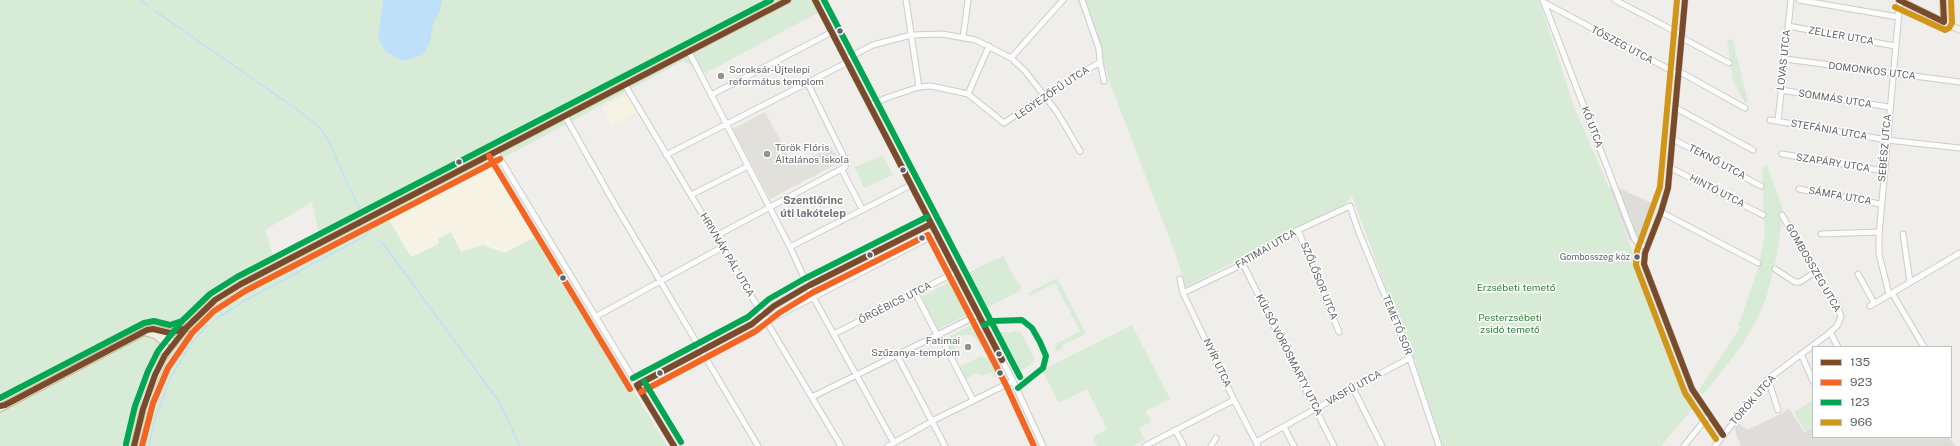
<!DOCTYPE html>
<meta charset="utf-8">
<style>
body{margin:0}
#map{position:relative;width:1960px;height:446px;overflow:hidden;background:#efeeea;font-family:"Public Sans",sans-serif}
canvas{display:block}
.legend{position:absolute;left:1812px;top:346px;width:140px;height:92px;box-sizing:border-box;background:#fff;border:1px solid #bfc1c3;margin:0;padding:5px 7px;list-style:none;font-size:12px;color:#5f6368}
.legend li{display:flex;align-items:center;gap:8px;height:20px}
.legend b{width:20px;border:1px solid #bfc1c3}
</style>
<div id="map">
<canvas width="1960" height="446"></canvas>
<ul class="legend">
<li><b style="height:5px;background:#7a4b2a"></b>135</li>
<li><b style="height:5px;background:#f26522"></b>923</li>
<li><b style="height:5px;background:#00a651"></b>123</li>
<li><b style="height:5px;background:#d1951a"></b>966</li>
</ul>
</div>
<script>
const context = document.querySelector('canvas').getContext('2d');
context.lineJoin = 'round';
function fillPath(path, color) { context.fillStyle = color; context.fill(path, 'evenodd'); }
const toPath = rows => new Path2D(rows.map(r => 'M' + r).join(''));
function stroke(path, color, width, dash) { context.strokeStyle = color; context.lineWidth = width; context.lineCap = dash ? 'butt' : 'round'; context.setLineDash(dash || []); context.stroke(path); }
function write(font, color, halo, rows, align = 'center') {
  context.font = font + ' "Public Sans",sans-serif'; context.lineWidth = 3; context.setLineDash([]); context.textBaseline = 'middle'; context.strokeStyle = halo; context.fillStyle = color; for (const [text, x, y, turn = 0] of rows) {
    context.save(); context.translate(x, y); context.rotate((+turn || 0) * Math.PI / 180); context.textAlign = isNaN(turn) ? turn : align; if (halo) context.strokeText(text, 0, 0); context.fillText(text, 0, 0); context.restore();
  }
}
fillPath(toPath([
 [627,95,638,112,611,126,602,107],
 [496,162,539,235,505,253,483,245,461,252,451,232,439,244,411,257,386,215]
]), '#f7f3e4');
fillPath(toPath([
 [1614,186,1656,205,1641,243,1629,240,1609,188],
 [1789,408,1804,432,1813,427,1813,437,1948,437,1956,446,1741,446,1736,434,1735,428,1738,423,1747,430,1781,414]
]), '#dfddda');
fillPath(toPath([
 [765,112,794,166,831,147,840,162,770,199,733,129]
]), '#e2e0da');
fillPath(toPath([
 [0,0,826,0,817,13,706,73,683,61,496,162,386,215,411,257,439,244,438,239,451,232,461,252,483,245,505,253,539,235,667,446,0,446],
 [312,202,320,239,275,262,265,230],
 [1077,0,1539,0,1574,107,1609,188,1649,298,1688,396,1691,394,1697,403,1661,446,1442,446,1415,370,1417,367,1415,359,1412,359,1352,196,1344,205,1186,287,1175,253,1110,83,1094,26],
 [1727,39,1733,40,1748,102,1745,103,1733,81],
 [883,155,893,175,864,188,855,167],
 [1767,165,1783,210,1777,255,1767,295,1758,318,1742,345,1704,394,1700,393,1699,390,1741,326,1738,326,1758,269,1765,235,1762,167],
 [1003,256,1018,284,1021,285,1021,290,982,311,963,275],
 [1057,278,1086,334,1062,345,1063,348,1057,351,1055,348,1056,344,1080,331,1055,283,1030,296,1028,293],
 [952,280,967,312,966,315,938,330,920,298],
 [973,324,985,347,981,348,976,339,971,335,963,335,958,339,956,345,955,349,958,358,954,363,943,340],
 [1132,325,1170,399,1146,411,1151,422,1139,428,1145,440,1133,446,1097,446,1093,437,1107,429,1087,389,1059,403,1042,370],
 [1013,331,1020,332,1023,336,1034,358,1034,362,1017,373,1015,373,997,335,1001,332,1009,332,1010,333],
 [991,355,1000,375,994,378,991,372,983,375,976,373,964,381,957,368,981,356,985,358],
 [1813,400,1813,426,1805,431,1794,412]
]), '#d8ebd6');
fillPath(toPath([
 [383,0,442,0,439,13,433,24,430,43,423,55,402,61,386,52,378,38]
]), '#bfe0f9');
stroke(toPath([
 [140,0,149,6],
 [155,11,302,113,321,129,329,142,362,215],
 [381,241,498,400,520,446],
 [216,319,246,300,367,235,370,229,368,225],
 [149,446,155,419,170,379,188,348,207,325]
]), '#bfe0f9', 1.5);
const minor = toPath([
 [815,0,1013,381,1043,446],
 [906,0,919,87],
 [1082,0,1099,49,1100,62,1104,81],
 [1543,0,1635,240,1639,244,1647,247],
 [1615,0,1682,35],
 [1685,0,1668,188,1661,212,1645,253,1644,264,1692,389,1723,435],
 [1799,0,1898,17],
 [1545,3,1676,73,1682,73,1745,108],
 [1788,26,1895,46],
 [963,38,968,0],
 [1682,38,1729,63],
 [689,52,790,247,813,297,894,443],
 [1011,58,1063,0],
 [846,59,873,45,911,35,942,34,976,40,1011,58,1025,71,1057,112,1080,151],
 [1785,59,1960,82],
 [625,85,841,446],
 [1781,90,1889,107],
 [968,94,989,46],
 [711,95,832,32],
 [870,106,886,98,919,87,931,86,968,94,1004,123,1045,95,1100,62],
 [1676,108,1753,150],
 [565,116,614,203,758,446],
 [1770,120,1887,140,1960,148],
 [1778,121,1791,0],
 [1673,139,1761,186],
 [496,152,674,446],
 [1782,154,1884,171],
 [666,155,848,62],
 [1671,168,1763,215],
 [842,170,862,209],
 [1799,189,1880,204],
 [691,195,748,166],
 [1661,212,1758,263],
 [1298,230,1339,332],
 [1821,234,1879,232],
 [1903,234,1910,282],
 [716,236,845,167,846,161,808,84],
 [790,247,911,185],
 [1243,264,1334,446],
 [1775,269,1795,282,1800,282,1815,272],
 [1858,274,1874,303],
 [1180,279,1183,293,1234,400,1258,446],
 [1183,293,1243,264,1267,247,1298,230,1350,206,1358,230,1406,347,1439,446],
 [1892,293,1924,347],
 [916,294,937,335],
 [1889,294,1879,254,1879,235,1900,0],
 [1870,306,1960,253],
 [595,317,719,249],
 [753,324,775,317,936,234],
 [1830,332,1838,347],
 [834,334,956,272],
 [939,334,973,400],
 [1801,354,1813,381],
 [897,355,945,446],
 [1768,379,1778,410],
 [637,385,752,324,774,306,808,286,931,224],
 [1353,388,1382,446],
 [812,397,978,315],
 [1284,427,1294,446],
 [1175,430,1184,446],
 [1256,442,1353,388,1410,358],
 [888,446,936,419,1013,381],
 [1145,446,1234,400],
 [1211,446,1216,438],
 [1684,446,1709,415],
 [1715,446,1768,379,1827,335,1837,326,1841,317,1837,304,1815,272,1782,215]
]);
const major = toPath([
 [1899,0,1960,30],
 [1943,0,1944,22],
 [134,446,145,400,165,355,186,328,209,305,224,295,241,284,788,0]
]);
const highway = toPath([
 [146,332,156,335,162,340,165,348,165,355],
 [160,334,174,343],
 [0,408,147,330,153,329,170,333,186,328]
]);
stroke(minor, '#cbcccc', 7);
stroke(major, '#d7ceb8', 8);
stroke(highway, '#c8b996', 9);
stroke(minor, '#fdfcfc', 5);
stroke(major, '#f4f2e9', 6);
stroke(highway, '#f0ede3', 7);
stroke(toPath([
 [815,0,1002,360],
 [1685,0,1668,188,1661,212,1645,253,1644,264,1692,389,1723,435],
 [1899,0,1944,22,1943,0],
 [637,385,752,324,774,306,808,286,931,224],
 [637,385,674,446],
 [0,406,5,405,147,330,153,329,170,333,186,328,215,300,241,284,788,0],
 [134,446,143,409,155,375,165,355,188,326]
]), '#7a4b2a', 6);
stroke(toPath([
 [489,156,630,389],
 [641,392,756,331,779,313,812,293,928,235,1006,385,1034,446],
 [142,446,153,403,168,368,192,333,214,311,245,291,500,159]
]), '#f26522', 6);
stroke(toPath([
 [824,0,1020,377],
 [984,325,993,321,1022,320,1032,328,1040,342,1046,356,1043,368,1018,388],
 [633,378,748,317,769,299,804,279,927,217],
 [644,381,681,442],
 [0,398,144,323,154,321,170,325,182,321,210,294,237,277,771,0],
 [126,444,135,406,148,371,158,351,182,321]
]), '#00a651', 6);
stroke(toPath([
 [1677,0,1660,187,1637,251,1636,265,1685,393,1716,439],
 [1895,7,1945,30,1949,28,1952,23,1951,0]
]), '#d1951a', 6);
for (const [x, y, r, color] of [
 [840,31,3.5,"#5f6368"],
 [721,76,4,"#919496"],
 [767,154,4,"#919496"],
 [459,162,3.5,"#5f6368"],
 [903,170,3.5,"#5f6368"],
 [922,238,3.5,"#5f6368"],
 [870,255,3.5,"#5f6368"],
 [1637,257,3.5,"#5f6368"],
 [563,278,3.5,"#5f6368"],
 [968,347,4,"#919496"],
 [999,354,3.5,"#5f6368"],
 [660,373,3.5,"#5f6368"],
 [1000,373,3.5,"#5f6368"]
]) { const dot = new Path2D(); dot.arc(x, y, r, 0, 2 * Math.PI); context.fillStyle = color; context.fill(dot); stroke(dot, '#fff', 1.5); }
write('9px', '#5f6368', '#fff', [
 ["Gombosszeg köz",1630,257]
], 'right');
write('10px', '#5f6368', '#fff', [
 ["ZELLER UTCA",1841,36,10],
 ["TÓSZEG UTCA",1622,45,28],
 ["LOVAS UTCA",1784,60,-84],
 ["DOMONKOS UTCA",1872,71,7],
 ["LEGYEZŐFŰ UTCA",1052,93,-34],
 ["SOMMÁS UTCA",1835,99,9],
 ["KŐ UTCA",1592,127,69],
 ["STEFÁNIA UTCA",1829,130,10],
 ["SEBÉSZ UTCA",1885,148,-85],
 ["TEKNŐ UTCA",1717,162,28],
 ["SZAPÁRY UTCA",1833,163,9],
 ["HINTÓ UTCA",1717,191,27],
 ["SÁMFA UTCA",1840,196,10],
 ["FATIMAI UTCA",1266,249,-30],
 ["HRIVNÁK PÁL UTCA",727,255,59],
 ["GOMBOSSZEG UTCA",1813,268,60],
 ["SZŐLŐSOR UTCA",1319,281,68],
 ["ŐRGÉBICS UTCA",895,303,-27],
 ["TEMETŐ SOR",1397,325,68],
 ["KÜLSŐ VÖRÖSMARTY UTCA",1289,355,63],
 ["NYÍR UTCA",1217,363,65],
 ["VASFŰ UTCA",1354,388,-29],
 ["TÖRÖK UTCA",1753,400,-49]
]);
write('10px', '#5f6368', '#fff', [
 ["Soroksár-Újtelepi",729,70],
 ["református templom",729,82],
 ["Török Flóris",775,148],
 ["Általános Iskola",775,160],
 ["Fatimai",960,341,"right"],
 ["Szűzanya-templom",960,353,"right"]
], 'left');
write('10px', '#348238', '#fff', [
 ["Erzsébeti temető",1516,288],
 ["Pesterzsébeti",1510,318],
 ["zsidó temető",1510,330]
]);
write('bold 11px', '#70757a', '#fff', [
 ["Szentlőrinc",813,201],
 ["úti lakótelep",813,214]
]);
</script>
